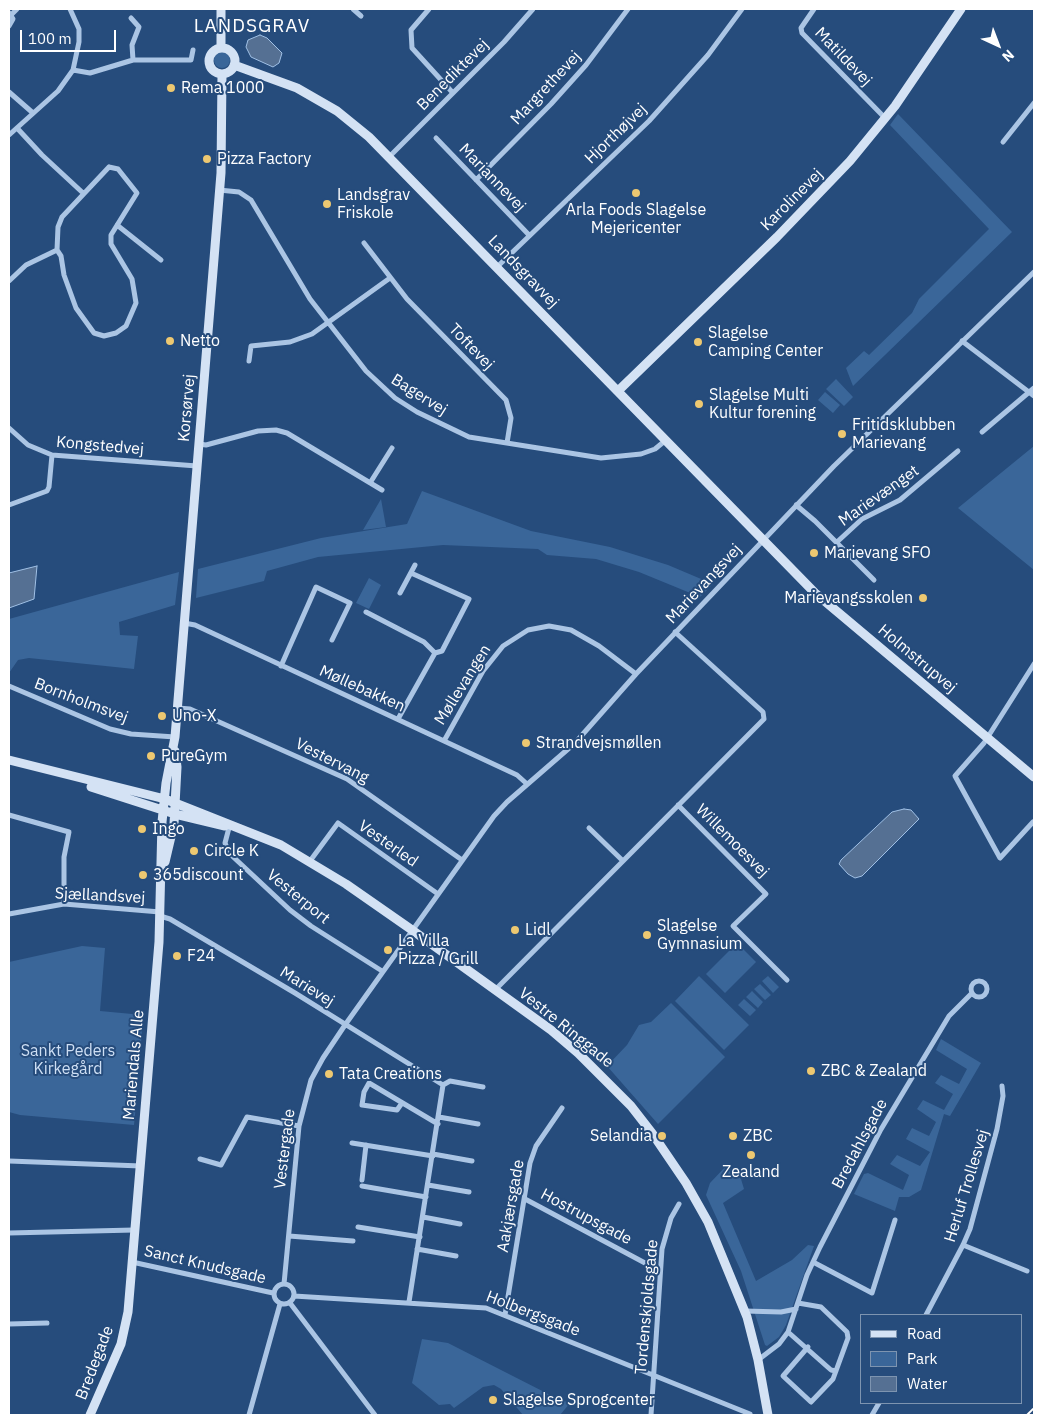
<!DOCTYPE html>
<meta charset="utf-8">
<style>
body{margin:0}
#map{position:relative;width:1043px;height:1424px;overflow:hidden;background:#264c7c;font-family:"IBM Plex Sans",sans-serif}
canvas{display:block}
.frame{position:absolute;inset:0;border:10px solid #fff;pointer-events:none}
.legend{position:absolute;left:860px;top:1314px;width:162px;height:90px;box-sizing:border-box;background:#264c7c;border:1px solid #7d94b0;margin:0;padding:6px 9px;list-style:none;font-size:15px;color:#fff}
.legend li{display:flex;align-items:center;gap:10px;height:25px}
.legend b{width:25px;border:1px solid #7d94b0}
.north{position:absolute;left:973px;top:20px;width:50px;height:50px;-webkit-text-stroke:4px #264c7c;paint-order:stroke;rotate:137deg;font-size:14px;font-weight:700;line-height:20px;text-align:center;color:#fff}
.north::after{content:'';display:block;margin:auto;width:18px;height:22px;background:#fff;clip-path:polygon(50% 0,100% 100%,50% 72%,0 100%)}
.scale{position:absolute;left:20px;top:30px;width:96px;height:22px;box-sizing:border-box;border:2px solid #fff;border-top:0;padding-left:6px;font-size:15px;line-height:18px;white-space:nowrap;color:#fff;-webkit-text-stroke:4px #264c7c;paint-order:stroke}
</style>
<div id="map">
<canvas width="1043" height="1424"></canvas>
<div class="frame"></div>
<ul class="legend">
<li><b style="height:6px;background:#d4e2f4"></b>Road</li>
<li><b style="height:14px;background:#3a6699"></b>Park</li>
<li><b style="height:14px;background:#557093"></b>Water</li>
</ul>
<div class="north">N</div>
<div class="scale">100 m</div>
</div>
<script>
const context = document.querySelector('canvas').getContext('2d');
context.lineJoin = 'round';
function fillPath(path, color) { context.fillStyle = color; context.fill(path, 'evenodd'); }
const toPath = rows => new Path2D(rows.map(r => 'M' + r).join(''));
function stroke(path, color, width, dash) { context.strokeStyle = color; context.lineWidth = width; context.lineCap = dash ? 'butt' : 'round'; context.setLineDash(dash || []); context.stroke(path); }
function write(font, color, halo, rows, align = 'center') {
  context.font = font + ' "IBM Plex Sans",sans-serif'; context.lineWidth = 4; context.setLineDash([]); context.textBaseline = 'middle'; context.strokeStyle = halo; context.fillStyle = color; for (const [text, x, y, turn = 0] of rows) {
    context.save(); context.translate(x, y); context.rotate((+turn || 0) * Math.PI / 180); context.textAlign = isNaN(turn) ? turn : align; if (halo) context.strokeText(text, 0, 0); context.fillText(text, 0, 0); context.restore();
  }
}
fillPath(toPath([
 '214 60a8 8 0 1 1 16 0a8 8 0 1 1-16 0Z',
 [898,114,1012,232,853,386,846,368,864,351,869,355,912,313,919,299,989,229,890,125],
 [836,379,853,397,844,406,826,389],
 [825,392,840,405,833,413,818,400],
 [1034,446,1034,570,958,508],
 [422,491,531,531,610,547,668,565,713,584,700,597,639,572,596,559,547,555,538,549,443,545,318,557,267,571,264,581,196,598,198,569,321,538,407,524],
 [381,499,386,527,363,530],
 [179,572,175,605,119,622,120,635,138,636,134,669,29,658,18,660,9,673,9,619],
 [369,578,381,585,369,609,356,603],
 [737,943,756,962,725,993,706,974],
 [82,946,105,948,100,1011,143,1015,139,1071,135,1072,134,1081,138,1084,134,1125,20,1115,9,1112,9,962],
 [699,976,749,1025,724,1050,675,1001],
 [768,976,779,987,773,993,762,981],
 [760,984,771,995,765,1000,754,989],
 [752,991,763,1002,758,1008,746,997],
 [744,999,756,1010,750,1016,738,1005],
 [671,1003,725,1057,658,1124,607,1066,627,1045,639,1025,651,1022],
 [941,1039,981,1063,950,1116,944,1114,921,1190,909,1197,899,1197,895,1211,854,1194,864,1174,868,1173,903,1190,909,1175,890,1164,897,1155,920,1166,930,1152,906,1139,912,1128,929,1136,936,1122,917,1109,923,1100,944,1110,953,1094,935,1083,941,1075,959,1084,967,1069,936,1050],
 [727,1165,741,1179,744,1189,723,1203,756,1281,792,1260,808,1245,814,1246,786,1325,779,1337,767,1346,765,1345,741,1271,706,1195,710,1183],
 [422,1339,448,1343,558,1399,570,1403,560,1415,523,1415,501,1389,494,1385,483,1387,454,1408,450,1404,439,1405,412,1383]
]), '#3a6699');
const water = toPath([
 [260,35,267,38,282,53,279,63,273,67,251,57,246,47,248,40,260,35],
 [37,566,34,599,9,608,9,573,37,566],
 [904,809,911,810,919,819,862,876,855,878,848,874,839,864,841,860,892,812,904,809]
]);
fillPath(water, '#557093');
stroke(water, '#a0c0e5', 1);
stroke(toPath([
 [353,9,361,16],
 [429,9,411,30,412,48,453,93],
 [814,9,801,28,802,33,885,118],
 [9,13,13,19,9,26],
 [11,15,17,9],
 [131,18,139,27,132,45,133,60],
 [73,70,90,73,133,60,191,60,193,50],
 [9,92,33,113],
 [17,128,42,155,83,193],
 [9,135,58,91,73,70,79,42,79,29,70,9],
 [436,138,529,235],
 [1003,142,1034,103],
 [389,157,504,42,533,9],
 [109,167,118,169,137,193,111,235,111,244,132,279,136,303,126,326,116,333,104,336,94,333,76,308,64,275,61,256,57,250,58,227,62,217,109,167],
 [476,180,551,104,586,65,628,9],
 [219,190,239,192,251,200,310,299,366,371,395,398,417,412,469,437,601,458,641,454,655,449,666,440],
 [117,225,161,260],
 [364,243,407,299,506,400,511,418,507,443],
 [497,267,649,121,708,55,742,9],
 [9,281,26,265,57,250],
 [962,341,1034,396],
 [249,361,251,346,290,342,312,334,390,278],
 [9,428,28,445,52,455,197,466],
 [982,432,1034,388],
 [199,444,206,445,258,431,276,430,287,433,382,490],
 [370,483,392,448],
 [9,505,47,491,49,487,52,455],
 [796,505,815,521,874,580],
 [837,542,862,519,900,500,958,451],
 [400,593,415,565],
 [366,612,424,642,435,653,442,651,469,599,411,573],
 [184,623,195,625,517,775,527,784],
 [281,666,316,587,350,603,332,640],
 [9,686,110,729,131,734,175,737],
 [178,708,190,709,347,779,462,860],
 [398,719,435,653],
 [444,741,483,671,503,646,528,630,549,626,571,630,599,646,636,674],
 [678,805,766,894,733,926,787,980],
 [9,815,69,832,64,857,64,904],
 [1033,822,1000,858,955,776,984,743,1034,664],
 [230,824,225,843,229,853,290,910,311,926,382,971],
 [589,828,623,861],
 [310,861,338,823,438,894],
 [9,914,64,904,160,912],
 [160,916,170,919,295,993,443,1085,409,1302],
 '971 989a8 8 0 1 1 16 0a8 8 0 1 1-16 0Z',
 [495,990,764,719,763,712,675,632],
 [443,1085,450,1081,483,1087],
 [402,1103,397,1110,362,1105,364,1092,369,1083,438,1124],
 [439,1117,478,1124],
 [352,1143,433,1156],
 [433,1154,472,1161],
 [200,1159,221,1165,247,1117,299,1126],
 [9,1161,141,1166],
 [362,1180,366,1145],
 [428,1185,469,1192],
 [362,1186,426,1197],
 [525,1199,660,1271],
 [423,1217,460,1224],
 [358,1227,420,1237],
 [9,1233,134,1230],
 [289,1236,353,1241],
 [963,1245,1027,1271],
 [417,1249,456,1256],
 [132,1262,273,1293],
 [813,1262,872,1293,895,1220],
 '274 1294a10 10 0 1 1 20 0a10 10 0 1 1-20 0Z',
 [284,1284,299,1126,311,1080,323,1058,345,1025,494,816,507,802,575,743,636,674,834,466,1034,272],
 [294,1296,486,1308,750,1414],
 [290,1303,375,1415],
 [798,1303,821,1307,847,1332,848,1338,833,1379,811,1402,783,1376,808,1347],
 [745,1311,781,1312,796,1309],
 [505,1315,530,1163,536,1146,562,1108],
 [926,1315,963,1245,970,1229,997,1129,1003,1096,1002,1086],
 [9,1324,47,1323],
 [788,1332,831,1370,836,1371],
 [758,1360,779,1344,788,1332,807,1275,820,1247,880,1131,949,1016,972,993],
 [249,1415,280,1304],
 [651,1415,662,1249,671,1218,679,1204],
 [872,1415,879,1403]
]), '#abc5e4', 5);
stroke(toPath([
 [221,9,221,47],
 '209 61a13 13 0 1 1 26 0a13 13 0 1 1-26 0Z',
 [234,65,297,88,337,111,369,137,815,593,1034,777],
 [618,391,777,237,850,161,895,106,961,9],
 [9,760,165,799,281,845,346,884,412,930,551,1030,578,1053,631,1106,652,1133,686,1183,708,1222,747,1317,758,1360,768,1415],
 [91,787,175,814,225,826],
 [165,862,174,824,177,767,175,751],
 [90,1415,121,1344,128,1312,159,942,162,822,166,783,175,737,221,173,222,74]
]), '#d4e2f4', 9);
stroke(toPath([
 [1027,1415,1034,1408]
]), '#fff', 2, [9, 4]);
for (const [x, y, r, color] of [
 [171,88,5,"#edc871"],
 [207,159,5,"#edc871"],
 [636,193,5,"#edc871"],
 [327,204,5,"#edc871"],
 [170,341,5,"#edc871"],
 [698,342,5,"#edc871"],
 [699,404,5,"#edc871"],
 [842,434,5,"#edc871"],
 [814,553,5,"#edc871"],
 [923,598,5,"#edc871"],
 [162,716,5,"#edc871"],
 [526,743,5,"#edc871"],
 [151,756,5,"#edc871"],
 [142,829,5,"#edc871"],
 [194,851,5,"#edc871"],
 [143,875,5,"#edc871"],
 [515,930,5,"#edc871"],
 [647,935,5,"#edc871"],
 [388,950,5,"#edc871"],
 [177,956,5,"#edc871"],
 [811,1071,5,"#edc871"],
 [329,1074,5,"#edc871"],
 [662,1136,5,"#edc871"],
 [733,1136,5,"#edc871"],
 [751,1155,5,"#edc871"],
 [493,1400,5,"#edc871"]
]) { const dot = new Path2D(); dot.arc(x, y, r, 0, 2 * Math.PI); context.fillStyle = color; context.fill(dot); stroke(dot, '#264c7c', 2); }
write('16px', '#fff', '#264c7c', [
 ["Matildevej",843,57,46],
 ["Benediktevej",453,75,-45],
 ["Margrethevej",546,88,-47],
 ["Hjorthøjvej",616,134,-44],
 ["Mariannevej",492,178,46],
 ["Karolinevej",792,200,-45],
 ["Landsgravvej",523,272,46],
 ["Toftevej",471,347,46],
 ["Bagervej",419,395,32],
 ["Korsørvej",187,408,-85],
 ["Kongstedvej",100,446,5],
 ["Marievænget",879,496,-35],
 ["Marievangsvej",704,584,-47],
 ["Holmstrupvej",917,659,40],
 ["Møllevangen",463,685,-58],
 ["Møllebakken",362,689,24],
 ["Bornholmsvej",81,701,21],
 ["Vestervang",332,761,27],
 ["Willemoesvej",732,841,45],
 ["Vesterled",388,844,35],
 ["Sjællandsvej",100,896,3],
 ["Vesterport",298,897,39],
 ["Marievej",307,987,32],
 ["Vestre Ringgade",566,1028,39],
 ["Mariendals Alle",134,1065,-85],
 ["Bredahlsgade",860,1144,-62],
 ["Vestergade",285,1149,-83],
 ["Herluf Trollesvej",967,1186,-73],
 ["Aakjærsgade",511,1206,-80],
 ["Hostrupsgade",586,1217,28],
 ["Sanct Knudsgade",205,1265,13],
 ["Tordenskjoldsgade",647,1307,-85],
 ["Holbergsgade",533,1314,21],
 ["Bredegade",95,1363,-69]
]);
write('16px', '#fff', '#264c7c', [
 ["Rema 1000",181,88],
 ["Pizza Factory",217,159],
 ["Landsgrav",337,195],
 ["Friskole",337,213],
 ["Arla Foods Slagelse",636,210,"center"],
 ["Mejericenter",636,228,"center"],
 ["Slagelse",708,333],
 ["Camping Center",708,351],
 ["Netto",180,341],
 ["Slagelse Multi",709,395],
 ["Kultur forening",709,413],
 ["Fritidsklubben",852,425],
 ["Marievang",852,443],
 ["Marievang SFO",824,553],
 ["Marievangsskolen",913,598,"right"],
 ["Uno-X",172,716],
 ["Strandvejsmøllen",536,743],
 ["PureGym",161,756],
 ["Ingo",152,829],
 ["Circle K",204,851],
 ["365discount",153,875],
 ["Slagelse",657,926],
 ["Gymnasium",657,944],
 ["Lidl",525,930],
 ["La Villa",398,941],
 ["Pizza / Grill",398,959],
 ["F24",187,956],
 ["ZBC & Zealand",821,1071],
 ["Tata Creations",339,1074],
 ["Selandia",652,1136,"right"],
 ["ZBC",743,1136],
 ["Zealand",751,1172,"center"],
 ["Slagelse Sprogcenter",503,1400]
], 'left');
write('16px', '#cedff4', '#264c7c', [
 ["Sankt Peders",68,1051],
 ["Kirkegård",68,1069]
]);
context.letterSpacing = '1px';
write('19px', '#fff', '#264c7c', [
 ["LANDSGRAV",252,27]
]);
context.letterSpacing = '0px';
</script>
